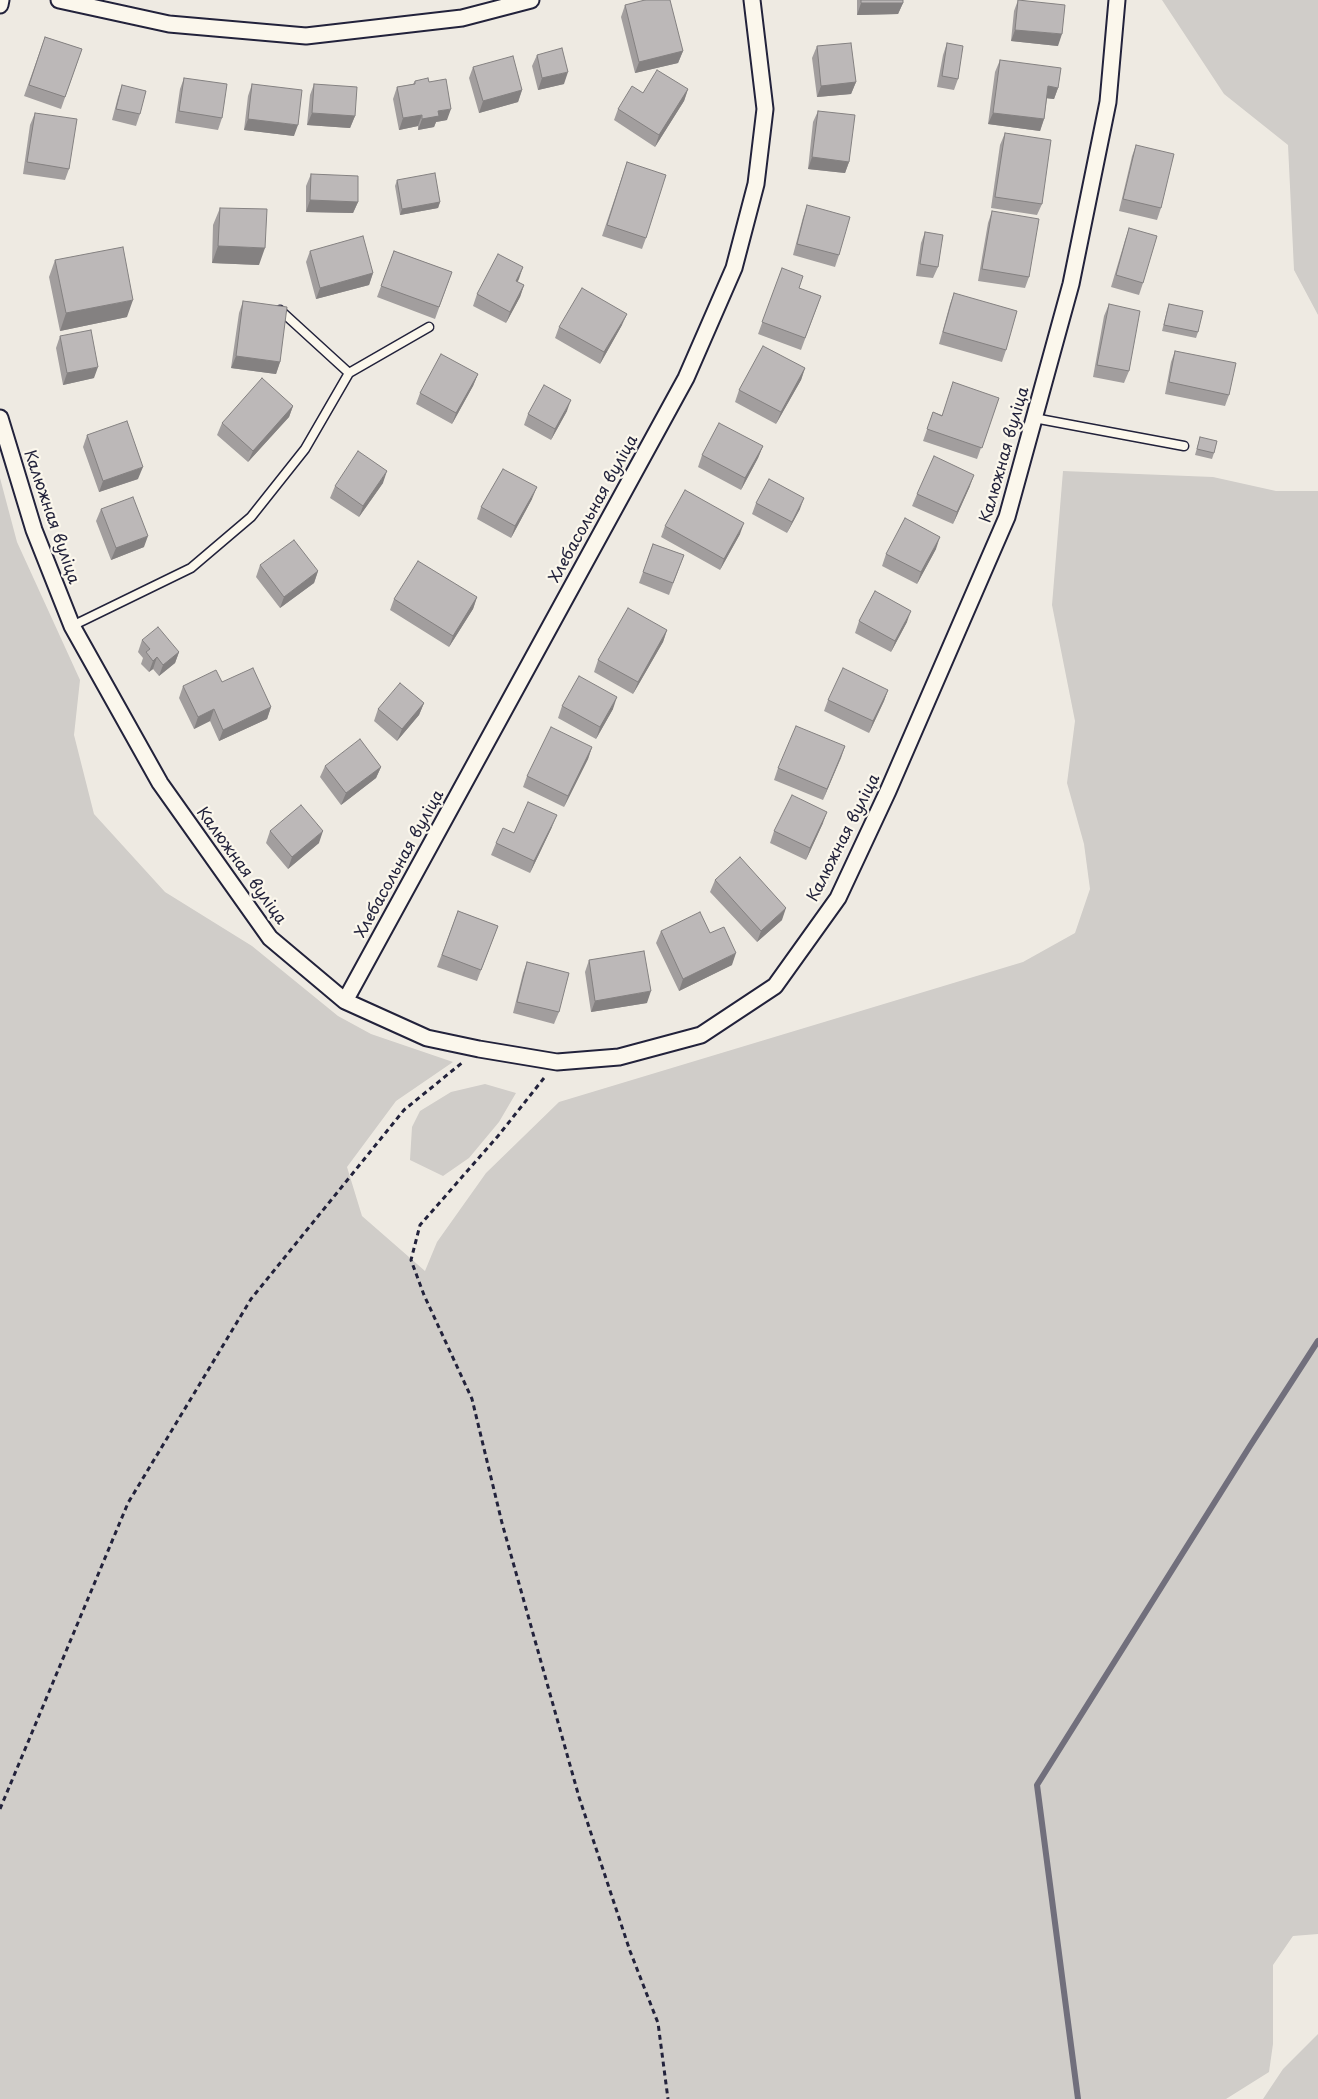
<!DOCTYPE html>
<meta charset="utf-8">
<style>
body{margin:0}
canvas{display:block;background:#eeeae2}
</style>
<canvas width="1318" height="2099"></canvas>
<script>
const context = document.querySelector('canvas').getContext('2d');
context.lineJoin = 'round';
function fillPath(path, color) { context.fillStyle = color; context.fill(path, 'evenodd'); }
const toPath = rows => new Path2D(rows.map(r => 'M' + r).join(''));
function stroke(path, color, width, dash) { context.strokeStyle = color; context.lineWidth = width; context.lineCap = dash ? 'butt' : 'round'; context.setLineDash(dash || []); context.stroke(path); }
function write(font, color, halo, rows, align = 'center') {
  context.font = font + ' "Playpen Sans",sans-serif'; context.lineWidth = 4.5; context.setLineDash([]); context.textBaseline = 'middle'; context.strokeStyle = halo; context.fillStyle = color; for (const [text, x, y, turn = 0] of rows) {
    context.save(); context.translate(x, y); context.rotate((+turn || 0) * Math.PI / 180); context.textAlign = isNaN(turn) ? turn : align; if (halo) context.strokeText(text, 0, 0); context.fillText(text, 0, 0); context.restore();
  }
}
fillPath(toPath([
 [1162,0,1318,0,1318,315,1294,270,1288,145,1224,94],
 [1063,471,1213,477,1276,491,1318,491,1318,1934,1293,1936,1273,1965,1273,2044,1269,2072,1226,2099,0,2099,0,478,17,542,80,680,74,735,94,814,165,892,252,946,338,1016,371,1034,453,1062,396,1101,347,1167,362,1216,425,1271,437,1242,486,1173,559,1102,1023,962,1075,933,1090,889,1084,844,1067,783,1075,721,1052,605],
 [485,1084,516,1093,499,1122,469,1158,443,1176,410,1160,412,1127,420,1111,451,1092],
 [1318,2034,1318,2099,1263,2099,1283,2069]
]), '#d0cdc9');
stroke(toPath([
 [1078,2099,1037,1785,1250,1446,1318,1341]
]), '#716f7c', 6);
const service = toPath([
 [280,310,349,373,429,327],
 [1034,418,1184,446],
 [72,626,191,568,251,517,305,449,349,373]
]);
const minor = toPath([
 [59,0,169,24,306,36,462,18,531,0],
 [0,5,1,0],
 [0,418,34,530,72,626,160,783,270,938,345,1001,427,1038,479,1049,557,1062,619,1057,701,1035,775,986,838,898,888,791,1007,517,1071,284,1108,102,1117,0],
 [345,1001,686,378,734,268,756,184,765,109,752,0]
]);
stroke(service, '#22223b', 11);
stroke(minor, '#22223b', 19);
stroke(toPath([
 [544,1078,498,1136,420,1225,411,1260,424,1295,472,1399,502,1523,579,1797,630,1951,658,2023,668,2099],
 [0,1809,128,1503,251,1299,404,1110,463,1062]
]), '#22223b', 3, [5, 4]);
stroke(service, '#fbf7ec', 8);
stroke(minor, '#fbf7ec', 15);
fillPath(toPath([
 [857,0,903,0,903,3,898,14,857,15],
 [1018,0,1058,46,1011,41,1014,11],
 [625,5,683,51,678,63,635,73,621,17],
 [45,37,82,49,61,109,24,96],
 [947,43,958,79,954,90,937,87,943,55],
 [817,46,856,82,851,94,817,97,812,58],
 [537,55,564,84,538,90,532,66],
 [1000,60,1058,88,1054,99,1047,98,1044,119,1040,131,988,124,995,72],
 [473,67,522,90,518,102,479,113,469,78],
 [184,78,222,118,218,130,175,123,180,89],
 [415,81,429,82,447,120,436,122,434,127,418,130,418,126,399,130,393,99,397,87,413,84],
 [252,84,294,136,244,130,248,96],
 [314,84,355,116,350,128,307,125,310,95],
 [122,85,140,114,136,126,112,120,118,97],
 [688,89,684,101,655,147,614,120,618,109,643,93],
 [818,111,849,162,845,173,808,169,813,122],
 [35,113,69,169,65,180,23,174,30,125],
 [1005,133,1042,204,1037,215,991,208,1000,145],
 [1136,145,1161,208,1157,220,1119,211,1132,156],
 [627,162,646,238,642,249,602,236],
 [311,174,358,202,353,213,306,212,306,186],
 [397,180,440,202,438,208,400,215,395,186],
 [807,205,839,255,835,267,793,255,803,217],
 [220,208,259,265,212,263,213,225],
 [992,211,1029,277,1025,288,978,281,988,223],
 [1129,228,1143,283,1139,295,1111,287,1125,240],
 [925,232,938,267,933,278,916,276,921,243],
 [310,251,373,273,369,285,316,299,306,262],
 [394,251,452,272,435,319,377,297],
 [55,260,127,317,60,331,49,277],
 [523,267,517,282,524,285,520,297,506,323,473,306,477,294],
 [782,268,799,288,821,296,801,350,758,334],
 [954,293,1006,350,1002,362,939,344,950,304],
 [243,301,280,362,276,374,231,368,239,313],
 [1109,304,1129,371,1124,383,1093,377,1104,316],
 [1169,304,1198,332,1196,338,1162,331,1167,310],
 [622,325,600,364,555,338,559,327],
 [60,336,94,378,63,385,56,348],
 [1175,351,1229,395,1225,406,1165,394,1171,362],
 [805,368,801,380,776,424,735,402,739,390],
 [478,374,473,386,452,424,416,404,420,393],
 [999,398,977,459,923,441,933,412,942,415],
 [293,406,289,417,248,462,217,435,222,423],
 [567,411,551,440,524,425,528,414],
 [87,435,138,479,99,492,83,447],
 [1200,437,1214,453,1212,459,1195,455],
 [763,446,758,458,741,490,698,467,702,455],
 [383,483,359,517,330,498,335,486],
 [970,486,953,524,912,506,917,494],
 [532,499,511,538,477,519,481,507],
 [756,503,800,509,787,533,752,514],
 [101,509,144,547,111,560,96,521],
 [665,526,740,534,720,570,661,537],
 [653,544,684,555,669,595,639,583],
 [936,549,917,584,882,566,886,554],
 [260,565,318,571,314,583,280,608,256,577],
 [477,597,473,609,449,647,390,610,394,599],
 [859,621,907,622,891,652,855,633],
 [667,630,663,642,633,694,594,672,598,660],
 [142,640,179,652,175,663,159,676,153,669,149,672,141,664,143,658,138,652],
 [222,682,271,707,267,719,219,741,210,721,194,729,179,698,183,686],
 [888,690,884,701,869,733,824,711,828,700],
 [424,703,419,715,397,741,374,721,378,709],
 [562,706,613,709,596,739,558,718],
 [845,746,823,800,774,780,778,768],
 [592,747,588,759,564,807,523,787,527,776],
 [325,766,381,767,376,778,341,805,320,777],
 [823,823,806,860,770,843,774,831],
 [552,827,530,873,491,855,496,843,514,833],
 [270,831,319,843,288,869,266,843],
 [715,880,782,920,757,942,710,892],
 [458,911,498,926,477,981,437,967],
 [661,931,710,933,732,965,679,991,656,943],
 [589,960,647,1003,591,1012,585,972],
 [527,962,559,1012,554,1024,513,1013,523,973]
]), '#a29e9e');
fillPath(toPath([
 [861,3,903,3,898,14,857,15],
 [1015,30,1062,34,1058,46,1011,41],
 [683,51,678,63,635,73,639,62],
 [568,72,564,84,538,90,542,78],
 [856,82,851,94,817,97,821,86],
 [1048,86,1058,88,1054,99,1044,98],
 [688,89,684,101,655,147,659,135],
 [522,90,518,102,479,113,483,101],
 [451,109,447,120,436,122,434,127,418,130,422,119,438,111],
 [312,113,355,116,350,128,307,125],
 [993,113,1044,119,1040,131,988,124],
 [422,115,418,126,399,130,403,118],
 [248,119,298,125,294,136,244,130],
 [812,157,849,162,845,173,808,169],
 [310,200,358,202,353,213,306,212],
 [440,202,438,208,400,215,402,209],
 [218,246,265,248,259,265,212,263],
 [523,267,519,279,512,293,516,281],
 [373,273,369,285,316,299,320,288],
 [524,285,520,297,506,323,510,312],
 [133,300,127,317,60,331,66,313],
 [627,314,622,325,600,364,604,352],
 [236,356,280,362,276,374,231,368],
 [98,367,94,378,63,385,67,373],
 [805,368,801,380,776,424,781,412],
 [478,374,473,386,452,424,456,413],
 [571,400,567,411,551,440,555,429],
 [293,406,289,417,248,462,253,451],
 [763,446,758,458,741,490,745,478],
 [143,467,138,479,99,492,103,481],
 [387,471,383,483,359,517,363,506],
 [974,475,970,486,953,524,957,512],
 [537,487,532,499,511,538,515,526],
 [804,498,800,509,787,533,792,522],
 [744,523,740,534,720,570,724,559],
 [148,536,144,547,111,560,116,548],
 [940,537,936,549,917,584,921,572],
 [318,571,314,583,280,608,284,597],
 [477,597,473,609,449,647,453,636],
 [911,611,907,622,891,652,895,641],
 [667,630,663,642,633,694,638,682],
 [179,652,175,663,159,676,163,665],
 [157,657,153,669,149,672,153,661],
 [888,690,884,701,869,733,873,721],
 [617,697,613,709,596,739,600,727],
 [424,703,419,715,397,741,402,729],
 [271,707,267,719,219,741,223,730],
 [214,709,210,721,194,729,198,717],
 [845,746,841,758,823,800,827,789],
 [592,747,588,759,564,807,568,796],
 [381,767,376,778,341,805,346,793],
 [827,812,823,823,806,860,810,848],
 [557,815,552,827,530,873,534,861],
 [323,831,319,843,288,869,292,857],
 [786,908,782,920,757,942,761,931],
 [736,953,732,965,679,991,683,979],
 [651,991,647,1003,591,1012,595,1001]
]), '#848181');
const building = toPath([
 [645,0,670,0,683,51,639,62,625,5,645,0],
 [861,0,903,0,903,3,861,3,861,0],
 [1018,0,1065,5,1062,34,1015,30,1018,0],
 [45,37,82,49,65,97,29,85,45,37],
 [851,43,856,82,821,86,817,46,851,43],
 [947,43,963,46,958,79,942,76,947,43],
 [562,48,568,72,542,78,537,55,562,48],
 [513,56,522,90,483,101,473,67,513,56],
 [1000,60,1061,68,1058,88,1048,86,1044,119,993,113,1000,60],
 [657,70,688,89,659,135,618,109,632,86,643,93,657,70],
 [184,78,227,84,222,118,179,111,184,78],
 [428,78,429,82,446,79,451,109,438,111,439,116,422,119,422,115,403,118,397,87,415,84,415,81,428,78],
 [252,84,302,90,298,125,248,119,252,84],
 [314,84,357,87,355,116,312,113,314,84],
 [122,85,146,91,140,114,116,109,122,85],
 [818,111,855,115,849,162,812,157,818,111],
 [35,113,77,119,69,169,27,162,35,113],
 [1005,133,1051,140,1042,204,995,197,1005,133],
 [1136,145,1174,154,1161,208,1123,199,1136,145],
 [627,162,666,175,646,238,607,225,627,162],
 [435,173,440,202,402,209,397,180,435,173],
 [311,174,358,176,358,202,310,200,311,174],
 [807,205,850,217,839,255,797,244,807,205],
 [220,208,267,209,265,248,218,246,220,208],
 [992,211,1039,219,1029,277,982,269,992,211],
 [1129,228,1157,236,1143,283,1116,275,1129,228],
 [925,232,943,235,938,267,920,264,925,232],
 [363,236,373,273,320,288,310,251,363,236],
 [123,247,133,300,66,313,55,260,123,247],
 [394,251,452,272,439,307,381,286,394,251],
 [498,254,523,267,516,281,524,285,510,312,477,294,498,254],
 [782,268,803,276,799,288,821,296,805,338,762,322,782,268],
 [582,288,627,314,604,352,559,327,582,288],
 [954,293,1017,311,1006,350,943,332,954,293],
 [243,301,287,307,280,362,236,356,243,301],
 [1109,304,1140,311,1129,371,1097,365,1109,304],
 [1169,304,1203,311,1198,332,1164,325,1169,304],
 [91,330,98,367,67,373,60,336,91,330],
 [763,346,805,368,781,412,739,390,763,346],
 [1175,351,1236,363,1229,395,1169,382,1175,351],
 [441,354,478,374,456,413,420,393,441,354],
 [262,378,293,406,253,451,222,423,262,378],
 [953,382,999,398,982,448,927,429,933,412,942,416,953,382],
 [544,385,571,400,555,429,528,414,544,385],
 [127,421,143,467,103,481,87,435,127,421],
 [719,423,763,446,745,478,702,455,719,423],
 [1200,437,1217,441,1214,453,1197,449,1200,437],
 [358,451,387,471,363,506,335,486,358,451],
 [934,456,974,475,957,512,917,494,934,456],
 [503,469,537,487,515,526,481,507,503,469],
 [769,479,804,498,792,522,756,503,769,479],
 [685,490,744,523,724,559,665,526,685,490],
 [133,497,148,536,116,548,101,509,133,497],
 [905,518,940,537,921,572,886,554,905,518],
 [294,540,318,571,284,597,260,565,294,540],
 [653,544,684,555,673,583,643,572,653,544],
 [418,561,477,597,453,636,394,599,418,561],
 [875,591,911,611,895,641,859,621,875,591],
 [628,608,667,630,638,682,598,660,628,608],
 [158,627,179,652,163,665,157,657,153,661,146,652,150,649,142,640,158,627],
 [253,668,271,707,223,730,214,709,198,717,183,686,216,670,222,682,253,668],
 [843,668,888,690,873,721,828,700,843,668],
 [579,676,617,697,600,727,562,706,579,676],
 [400,683,424,703,402,729,378,709,400,683],
 [796,726,845,746,827,789,778,768,796,726],
 [551,727,592,747,568,796,527,776,551,727],
 [360,739,381,767,346,793,325,766,360,739],
 [792,795,827,812,810,848,774,831,792,795],
 [528,802,557,815,534,861,496,843,503,828,514,833,528,802],
 [301,805,323,831,292,857,270,831,301,805],
 [740,857,786,908,761,931,715,880,740,857],
 [458,911,498,926,481,970,442,955,458,911],
 [700,912,710,933,724,927,736,953,683,979,661,931,700,912],
 [644,951,651,991,595,1001,589,960,644,951],
 [527,962,569,973,559,1012,517,1002,527,962]
]);
fillPath(building, '#bcb8b8');
stroke(building, '#848181', 1);
write('16px', '#22223b', '#fbf7ec', [
 ["Калюжная вуліца",1005,455,-74],
 ["Хлебасольная вуліца",594,509,-61],
 ["Калюжная вуліца",51,517,71],
 ["Калюжная вуліца",844,838,-63],
 ["Хлебасольная вуліца",400,864,-61],
 ["Калюжная вуліца",241,866,54]
]);
</script>
